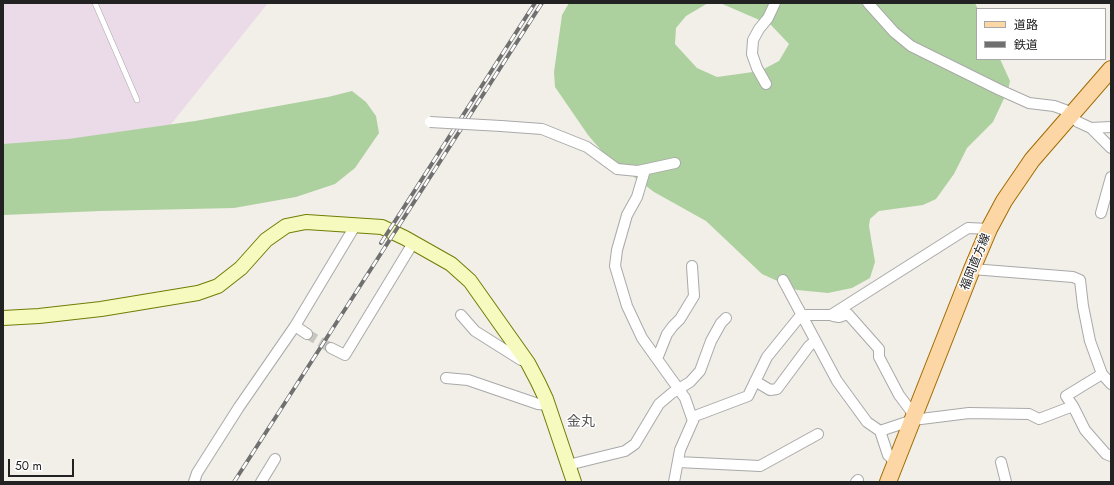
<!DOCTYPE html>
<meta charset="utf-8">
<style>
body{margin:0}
#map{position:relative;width:1114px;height:485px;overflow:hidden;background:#f2efe9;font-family:Jost,"Noto Sans JP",sans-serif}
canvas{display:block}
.frame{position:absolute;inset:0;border:4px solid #222;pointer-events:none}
.legend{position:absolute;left:976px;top:8px;width:130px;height:52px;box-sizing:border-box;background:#fff;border:1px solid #a7a7a7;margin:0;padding:5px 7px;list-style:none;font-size:12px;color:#222}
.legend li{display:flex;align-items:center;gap:8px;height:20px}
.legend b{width:20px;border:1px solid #a7a7a7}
.scale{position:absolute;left:8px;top:459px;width:66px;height:18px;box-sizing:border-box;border:2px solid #222;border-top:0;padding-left:5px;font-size:12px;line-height:14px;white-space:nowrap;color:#222;-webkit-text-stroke:3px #fff;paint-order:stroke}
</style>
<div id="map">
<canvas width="1114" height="485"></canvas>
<div class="frame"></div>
<ul class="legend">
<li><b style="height:5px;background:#fcd6a4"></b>道路</li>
<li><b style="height:5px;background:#707070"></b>鉄道</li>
</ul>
<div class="scale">50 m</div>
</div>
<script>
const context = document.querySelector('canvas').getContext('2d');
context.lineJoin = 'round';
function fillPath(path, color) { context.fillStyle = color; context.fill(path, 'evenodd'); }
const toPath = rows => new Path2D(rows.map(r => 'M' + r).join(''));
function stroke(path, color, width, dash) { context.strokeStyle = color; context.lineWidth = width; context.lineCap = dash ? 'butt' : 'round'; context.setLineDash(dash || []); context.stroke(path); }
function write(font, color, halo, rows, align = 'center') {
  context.font = font + ' Jost,"Noto Sans JP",sans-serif'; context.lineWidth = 3; context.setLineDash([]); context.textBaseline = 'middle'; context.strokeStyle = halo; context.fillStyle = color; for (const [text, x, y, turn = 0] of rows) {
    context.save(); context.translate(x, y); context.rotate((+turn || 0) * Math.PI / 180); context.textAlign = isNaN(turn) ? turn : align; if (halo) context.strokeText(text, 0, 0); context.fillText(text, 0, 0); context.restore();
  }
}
fillPath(toPath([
 [3,3,268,3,164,133,3,186]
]), '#ebdbe8');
fillPath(toPath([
 [569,3,708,3,686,16,676,28,675,44,697,68,717,77,760,71,779,61,789,44,771,25,720,3,975,3,978,9,977,59,1000,59,1010,81,1008,90,993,122,967,148,954,174,936,199,923,205,879,211,870,219,869,226,875,262,870,278,852,288,828,293,797,290,762,274,706,221,654,192,606,156,588,135,555,87,554,72,562,15],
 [352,91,366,102,376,116,379,133,355,168,335,184,296,197,234,208,101,211,3,215,3,144,68,139,195,121,328,97]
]), '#add19e');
stroke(toPath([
 [307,334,331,348]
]), '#c8c6c1', 10, [10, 5]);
const lane = toPath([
 [95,3,137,100]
]);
const street = toPath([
 [868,3,894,32,911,46,1000,90,1029,103,1054,106,1065,110,1078,122,1091,128,1111,127],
 [766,84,757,68,752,54,753,40,759,29,768,18,775,3],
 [501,126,542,129,587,147,617,169,638,171,675,163],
 [1091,128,1111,148],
 [645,170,637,197,627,215,617,250,615,266,627,306,642,338,657,359],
 [1101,213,1111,177],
 [692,266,694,296,680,319,673,326,667,334,657,359,685,398,693,421],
 [972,269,1073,277,1080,280,1083,306,1090,341,1102,374],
 [783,280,837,381,867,422,880,431,888,455,896,463],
 [461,315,475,331,521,360,525,359],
 [833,316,839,317,848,314,879,349,879,357,899,395,911,411,915,413],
 [295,326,307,334],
 [331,348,345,355,413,243],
 [446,378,468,380,538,404,548,405],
 [755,381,770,390,777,389,809,346,815,341],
 [1073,406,1066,396,1102,374,1111,384],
 [880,431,913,420,969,413,1029,414,1039,419,1073,406,1085,430,1106,454,1111,456],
 [678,462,760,466,818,434],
 [1001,462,1006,482],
 [568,465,625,451,635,444,659,404,672,393,690,382,700,371,711,341,721,323,726,318],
 [194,482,197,473,239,407,295,326,355,226],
 [261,482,275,459],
 [674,482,680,450,695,416,748,396,767,357,801,315,831,315,968,228,989,229],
 [856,482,858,480]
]);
const secondary = toPath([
 [3,318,39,316,101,309,198,293,218,286,241,268,266,240,286,226,306,222,382,227,405,238,451,264,470,281,528,363,538,382,546,399,574,482]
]);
const primary = toPath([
 [888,482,972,269,989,229,1004,201,1032,160,1111,69]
]);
stroke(lane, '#a9a9a9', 6);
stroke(street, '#a9a9a9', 12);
stroke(secondary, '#707d05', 16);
stroke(primary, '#a06b00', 18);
stroke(lane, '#fff', 5);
stroke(street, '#fff', 10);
stroke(secondary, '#f7fabf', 14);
stroke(primary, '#fcd6a4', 16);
const rail = toPath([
 [381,243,535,3],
 [234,482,542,3]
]);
stroke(rail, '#707070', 4);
stroke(rail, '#fff', 2.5, [8]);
const streetBridge = toPath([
 [430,122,501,126]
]);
stroke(streetBridge, '#a9a9a9', 12, []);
stroke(streetBridge, '#fff', 10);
write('12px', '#222', '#fff', [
 ["福岡直方線",976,262,-68]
]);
write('14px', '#555', '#fff', [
 ["金丸",581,423]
]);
</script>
